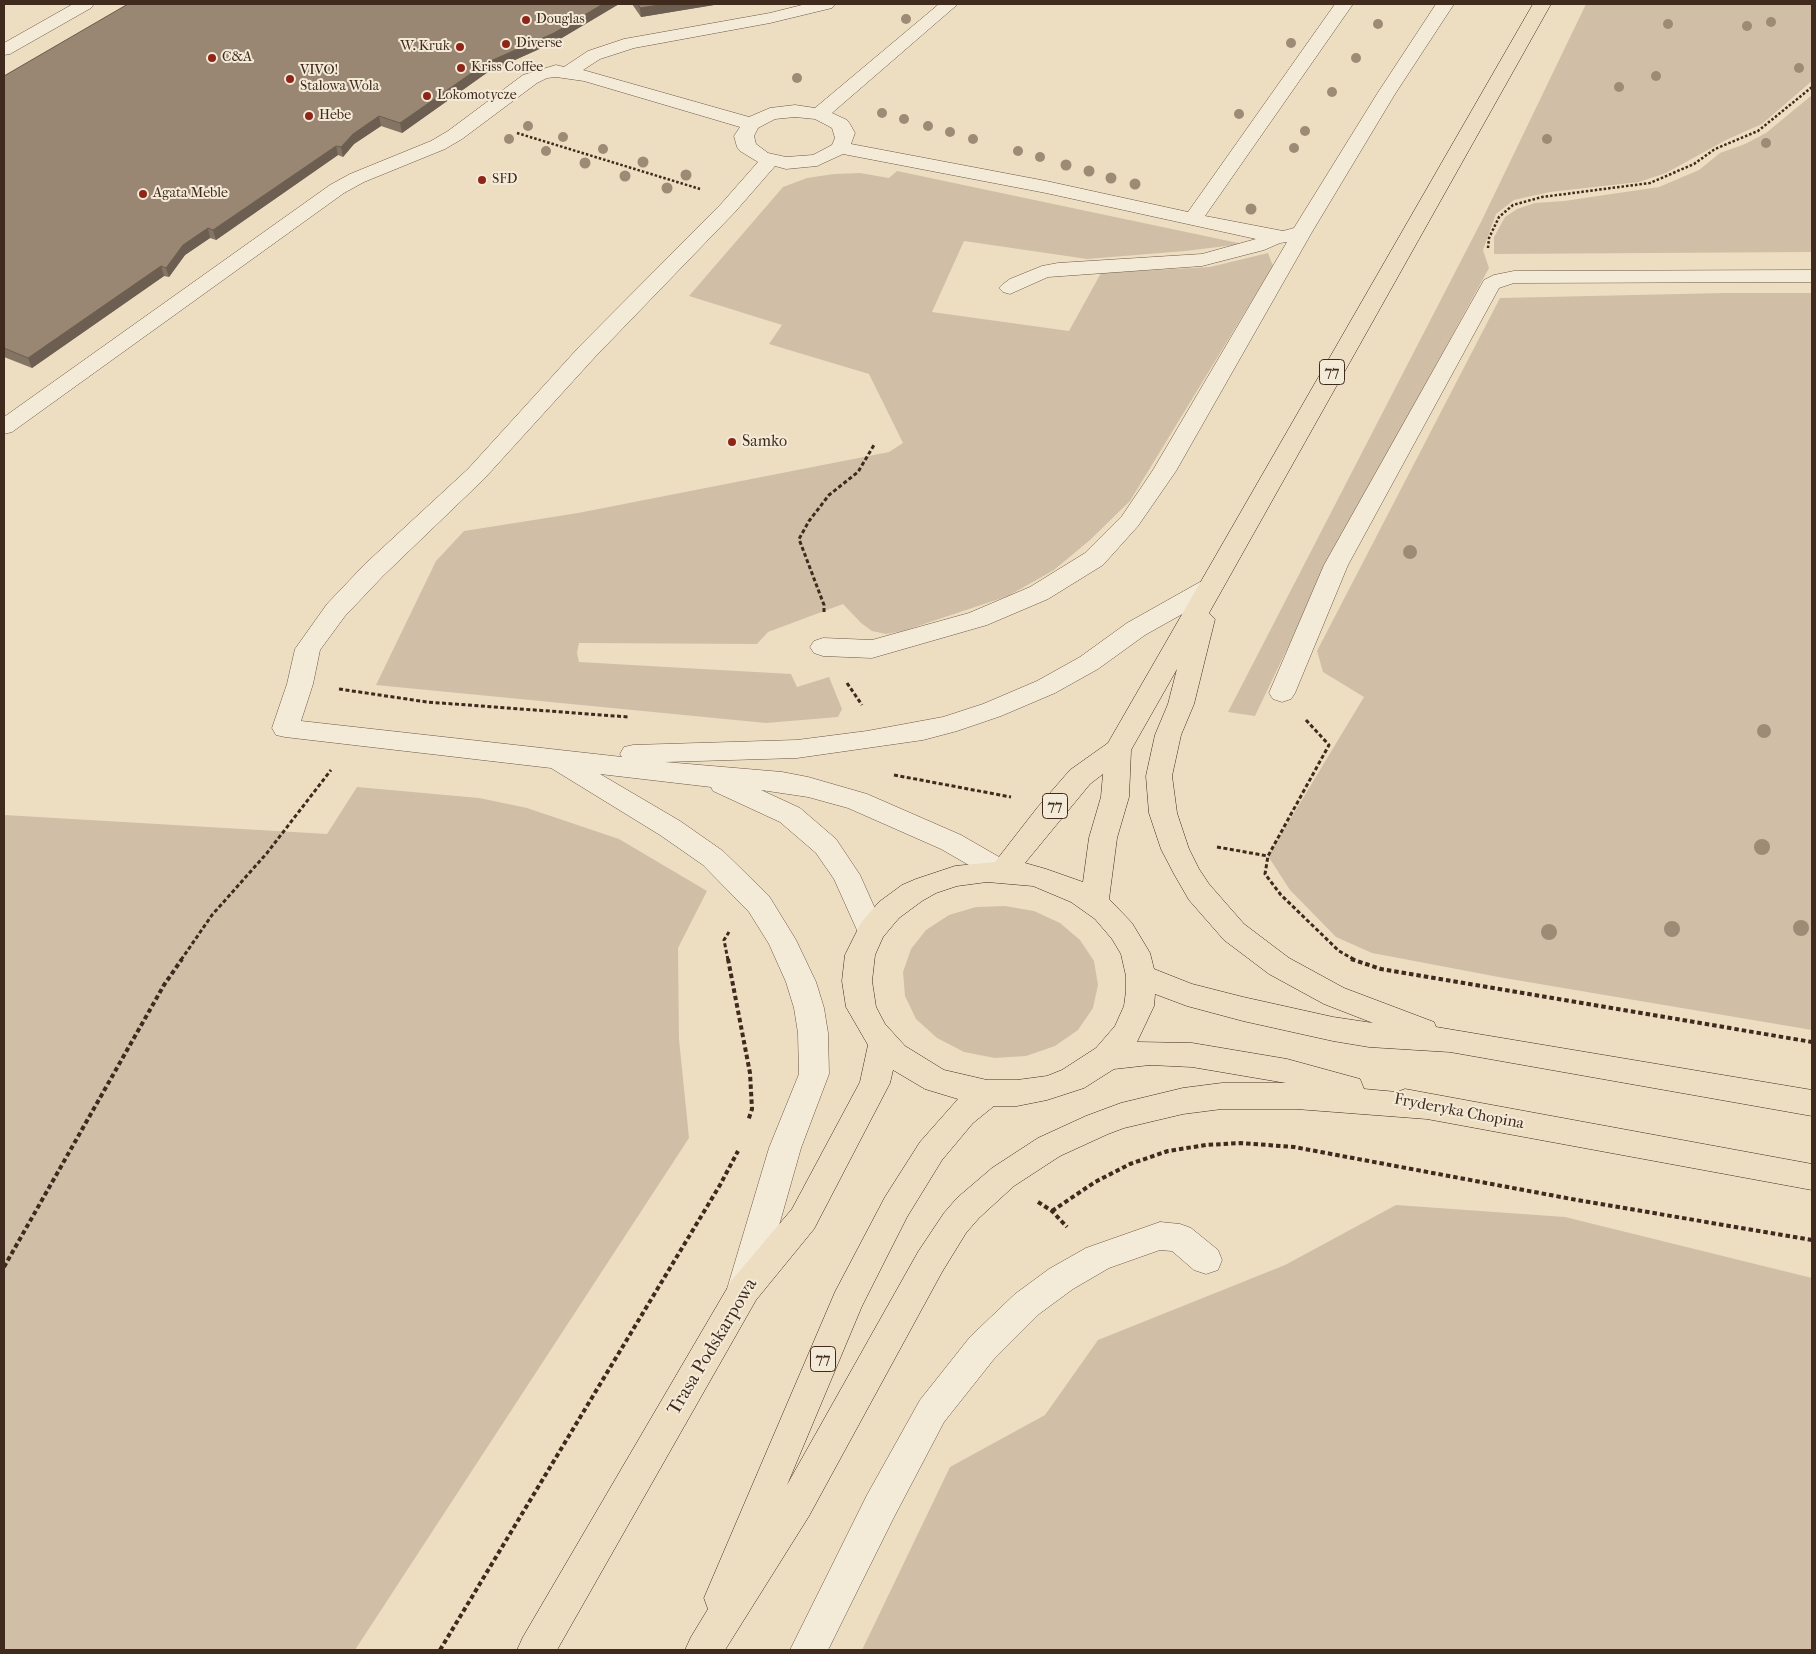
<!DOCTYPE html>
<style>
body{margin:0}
#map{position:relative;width:1816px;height:1654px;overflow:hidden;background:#eddec2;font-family:"IM FELL French Canon",serif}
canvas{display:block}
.frame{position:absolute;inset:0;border:5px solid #40291d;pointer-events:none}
</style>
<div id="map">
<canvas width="1816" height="1654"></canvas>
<div class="frame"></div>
</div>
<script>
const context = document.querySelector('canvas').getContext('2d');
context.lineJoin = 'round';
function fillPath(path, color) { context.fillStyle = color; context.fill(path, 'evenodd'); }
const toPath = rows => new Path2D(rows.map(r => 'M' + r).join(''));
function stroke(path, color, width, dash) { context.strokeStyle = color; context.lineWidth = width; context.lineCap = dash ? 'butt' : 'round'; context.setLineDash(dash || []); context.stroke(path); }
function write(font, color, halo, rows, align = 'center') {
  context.font = font + ' "IM FELL French Canon",serif'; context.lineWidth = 4; context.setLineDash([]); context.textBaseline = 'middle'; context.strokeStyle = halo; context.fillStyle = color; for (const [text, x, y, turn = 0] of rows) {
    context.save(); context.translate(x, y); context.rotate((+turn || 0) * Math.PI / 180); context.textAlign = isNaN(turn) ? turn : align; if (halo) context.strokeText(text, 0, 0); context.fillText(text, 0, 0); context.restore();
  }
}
fillPath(toPath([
 [1586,4,1812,4,1812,81,1762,124,1726,140,1666,173,1639,182,1550,192,1514,200,1496,214,1483,250,1489,268,1328,563,1255,716,1228,712,1481,222],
 [1812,95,1812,252,1494,254,1494,237,1505,217,1517,209,1535,203,1564,201,1659,187,1699,170,1720,153,1745,144,1766,133],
 [897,171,1243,244,1185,251,1087,259,964,241,932,312,1069,331,1101,273,1210,267,1268,253,1273,266,1130,501,1090,540,1054,570,1008,596,903,631,886,634,872,631,861,623,843,604,768,632,757,644,579,643,577,653,579,662,791,674,797,687,829,677,842,709,838,717,766,723,376,685,436,561,464,531,578,513,889,452,903,443,869,374,769,344,782,325,689,296,783,187,807,178,834,174,860,173,889,178],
 [1725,293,1812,293,1812,1030,1504,978,1372,953,1336,937,1290,890,1268,856,1364,697,1323,672,1317,651,1500,298],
 [357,787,479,798,527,808,619,839,707,891,678,948,679,1039,689,1138,355,1650,4,1650,4,815,327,834],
 [1005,906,1034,911,1060,923,1080,940,1094,961,1098,985,1093,1008,1078,1030,1055,1046,1026,1056,995,1058,964,1052,937,1038,916,1019,905,996,903,972,911,949,926,930,949,915,976,907],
 [1396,1205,1565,1217,1812,1278,1812,1650,862,1650,950,1467,1045,1415,1098,1340,1285,1265]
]), '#d0bfa6');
const minor = toPath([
 [73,4,94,4,91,8,10,54,4,55,4,43,73,4],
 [806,4,835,4,832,8,770,23,634,48,600,59,583,70,749,117,770,108,795,105,815,108,939,4,958,4,832,113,847,120,850,124,855,133,851,144,1046,181,1188,212,1335,4,1353,4,1205,216,1283,231,1294,228,1377,94,1436,4,1454,4,1395,94,1312,232,1176,471,1138,526,1103,565,1048,599,987,625,872,658,823,656,814,653,810,647,814,641,823,638,872,640,969,613,1030,587,1085,553,1122,516,1153,470,1287,242,1280,243,1264,250,1202,266,1048,277,1010,294,1003,292,999,288,1003,284,1010,279,1042,266,1058,263,1202,254,1256,239,1046,193,843,154,817,166,786,169,775,166,735,212,595,357,484,479,383,576,345,616,320,650,313,684,301,721,622,757,620,754,624,747,633,745,797,740,867,731,943,717,983,704,1037,681,1080,657,1127,623,1200,582,1209,580,1218,582,1221,588,1218,594,1145,635,1098,669,1055,693,1001,716,957,731,923,740,797,758,665,762,782,772,808,777,867,794,961,835,1013,865,1017,872,1013,879,1003,882,993,879,941,849,848,808,808,797,761,790,800,808,836,839,860,875,885,931,881,939,871,942,861,939,834,879,816,853,780,822,713,791,711,787,600,774,680,821,723,851,769,896,796,940,816,982,824,1008,828,1033,829,1074,801,1148,761,1289,756,1299,744,1304,732,1299,727,1289,769,1148,799,1074,798,1033,794,1008,786,982,769,944,749,912,703,865,660,835,551,768,285,737,276,735,272,728,287,684,295,649,327,604,365,564,468,469,579,347,721,204,758,162,740,151,737,147,734,136,740,127,584,81,556,77,547,78,537,83,462,139,445,149,364,182,344,193,12,432,4,434,4,417,330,185,350,174,431,141,448,131,523,75,556,65,564,67,588,51,624,39,770,13,806,4],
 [795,117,815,119,832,128,835,138,832,145,813,155,786,157,768,153,756,144,754,136,758,128,775,119,795,117],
 [1812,270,1812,282,1514,283,1499,288,1348,565,1295,693,1291,699,1282,702,1273,699,1269,693,1324,565,1484,280,1494,275,1514,271,1812,270],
 [1160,1222,1180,1224,1191,1228,1218,1250,1222,1260,1218,1270,1206,1274,1194,1270,1172,1251,1160,1250,1109,1268,1073,1289,1039,1314,994,1359,944,1422,893,1519,828,1650,790,1650,867,1495,920,1400,970,1337,1015,1294,1049,1269,1086,1248,1160,1222]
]);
const major = toPath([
 [1533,4,1551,4,1209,613,1215,619,1194,704,1181,735,1172,776,1177,813,1189,849,1199,869,1209,884,1244,924,1289,958,1344,988,1434,1022,1436,1027,1812,1090,1812,1116,1450,1052,1369,1047,1333,1041,1243,1021,1187,1006,1155,994,1154,1006,1137,1042,1192,1043,1287,1059,1360,1079,1364,1089,1397,1092,1405,1089,1812,1164,1812,1190,1427,1119,1296,1109,1222,1109,1183,1114,1124,1128,1108,1134,1060,1156,1014,1186,979,1218,966,1233,942,1272,809,1516,725,1650,685,1650,691,1637,708,1609,704,1598,835,1292,885,1197,920,1142,958,1099,925,1089,893,1070,890,1083,814,1229,756,1300,557,1650,517,1650,523,1637,732,1280,792,1209,860,1082,868,1045,846,1007,842,981,845,955,861,923,879,902,902,885,916,879,955,866,995,862,1037,808,1070,770,1108,743,1533,4],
 [1177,669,1168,704,1155,735,1146,776,1149,813,1161,849,1174,874,1189,900,1224,940,1269,974,1324,1004,1373,1023,1333,1017,1243,997,1192,984,1154,969,1150,953,1132,923,1109,899,1117,838,1129,797,1131,750,1177,669],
 [1103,774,1101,797,1089,838,1083,882,1046,869,1025,863,1090,784,1103,774],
 [987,882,1033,886,1071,902,1095,919,1112,939,1121,954,1126,976,1126,991,1124,1006,1115,1026,1096,1048,1062,1070,1047,1076,1017,1080,987,1080,944,1070,905,1046,885,1024,876,1007,872,981,875,955,883,937,899,918,922,901,936,893,957,886,987,882],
 [1150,1065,1192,1067,1286,1083,1222,1083,1183,1088,1121,1103,1086,1116,1038,1138,992,1168,957,1198,944,1213,918,1252,787,1485,862,1306,907,1217,942,1160,973,1123,994,1106,1017,1106,1047,1100,1084,1088,1114,1069,1150,1065]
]);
stroke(minor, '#6b5646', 1);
stroke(major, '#40291d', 1);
stroke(toPath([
 [517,133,700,189],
 [1488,248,1489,238,1499,217,1513,205,1542,197,1650,183,1694,164,1715,149,1758,131,1812,87]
]), '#40291d', 2.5, [2.5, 2]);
stroke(toPath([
 [824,612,824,605,799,539,809,521,829,495,858,472,874,445],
 [847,683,862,705],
 [339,689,427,702,629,717],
 [1306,720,1329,745,1268,856,1265,874,1281,895,1339,951,1355,960],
 [894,775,1011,797],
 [1217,847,1268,856],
 [181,960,212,915,267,853,331,770],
 [728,960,724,940,729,932]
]), '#40291d', 3, [4, 2.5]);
stroke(toPath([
 [728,959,750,1073,752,1109,748,1121],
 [1351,959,1381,969,1812,1042],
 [1038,1202,1052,1211,1067,1227],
 [1052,1211,1095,1182,1130,1164,1168,1151,1206,1145,1241,1143,1294,1147,1577,1200,1812,1240],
 [4,1267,164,985,182,959],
 [440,1650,720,1185,738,1151]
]), '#40291d', 4, [4.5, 3]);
fillPath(minor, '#f3ead7');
fillPath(major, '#eddec2');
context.fillStyle = '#9e8b76';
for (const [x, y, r] of [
 [906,19,5],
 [1771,22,5],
 [1378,24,5],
 [1668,24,5],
 [1747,26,5],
 [1291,43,5],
 [1356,58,5],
 [1799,68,5],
 [1656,76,5],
 [797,78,5],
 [1619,87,5],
 [1332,92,5],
 [882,113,5],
 [1239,114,5],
 [904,119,5],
 [528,126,5],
 [928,126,5],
 [1305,131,5],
 [950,132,5],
 [563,137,5],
 [509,139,5],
 [973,139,5],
 [1547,139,5],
 [1766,143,5],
 [1294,148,5],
 [603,149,5],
 [546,151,5],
 [1018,151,5],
 [1040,157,5],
 [643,162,5.5],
 [585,163,5.5],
 [1066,165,5.5],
 [1089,171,5.5],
 [686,175,5.5],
 [625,176,5.5],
 [1111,178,5.5],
 [1135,184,5.5],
 [667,188,5.5],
 [1251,209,5.5],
 [1410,552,7],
 [1764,731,7],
 [1762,847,8],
 [1801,928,8],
 [1672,929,8],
 [1549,932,8]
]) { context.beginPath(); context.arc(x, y, r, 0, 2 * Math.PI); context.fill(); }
fillPath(toPath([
 [128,4,619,4,555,42,488,72,402,133,381,126,354,144,343,157,338,155,216,240,210,238,185,255,169,277,164,276,32,368,4,357,4,76],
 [632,4,720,4,641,17]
]), '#847463');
fillPath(toPath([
 [603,4,619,4,555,42,488,72,402,133,400,123,486,63],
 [665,4,720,4,641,17,640,8],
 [379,116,381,126,354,144,343,157,341,147,353,134],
 [336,146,338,155,216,240,213,230],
 [208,228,210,238,185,255,169,277,166,268,183,245],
 [161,266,164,276,32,368,28,358]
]), '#6c5e50');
const building = toPath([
 [128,4,603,4,554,33,486,63,400,123,379,116,353,134,341,147,336,146,213,230,208,228,183,245,166,268,161,266,28,358,4,348,4,76,128,4],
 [638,4,665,4,640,8,638,4]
]);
fillPath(building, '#9a8773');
stroke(building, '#6c5e50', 1);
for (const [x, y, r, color] of [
 [526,20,5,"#8f2418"],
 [506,44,5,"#8f2418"],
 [460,47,5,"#8f2418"],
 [212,58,5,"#8f2418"],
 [461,68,5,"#8f2418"],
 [290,79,5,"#8f2418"],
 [427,96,5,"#8f2418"],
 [309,116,5,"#8f2418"],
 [482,180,5,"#8f2418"],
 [143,194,5,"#8f2418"],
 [732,442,5,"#8f2418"]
]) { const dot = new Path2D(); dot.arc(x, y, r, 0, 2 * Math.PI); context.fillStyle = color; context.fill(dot); stroke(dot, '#f3ead7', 2); }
write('14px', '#40291d', '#f3ead7', [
 ["Douglas",536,20],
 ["Diverse",516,44],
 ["W. Kruk",450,47,"right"],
 ["C&A",222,58],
 ["Kriss Coffee",471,68],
 ["VIVO!",300,71],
 ["Stalowa Wola",300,87],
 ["Lokomotycze",437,96],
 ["Hebe",319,116],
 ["SFD",492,180],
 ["Agata Meble",153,194]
], 'left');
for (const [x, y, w] of [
 [1332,372,25],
 [1055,806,25],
 [823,1359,25]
]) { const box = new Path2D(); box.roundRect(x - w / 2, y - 12.5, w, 25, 4); context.fillStyle = '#f3ead7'; context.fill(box); stroke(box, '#40291d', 1); }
write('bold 15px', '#40291d', null, [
 ["77",1332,372],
 ["77",1055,806],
 ["77",823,1359]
]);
write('16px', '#40291d', '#f3ead7', [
 ["Samko",742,442]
], 'left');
write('16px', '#40291d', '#f3ead7', [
 ["Fryderyka Chopina",1459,1112,11]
]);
write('19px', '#40291d', '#f3ead7', [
 ["Trasa Podskarpowa",713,1347,-59]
]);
</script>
